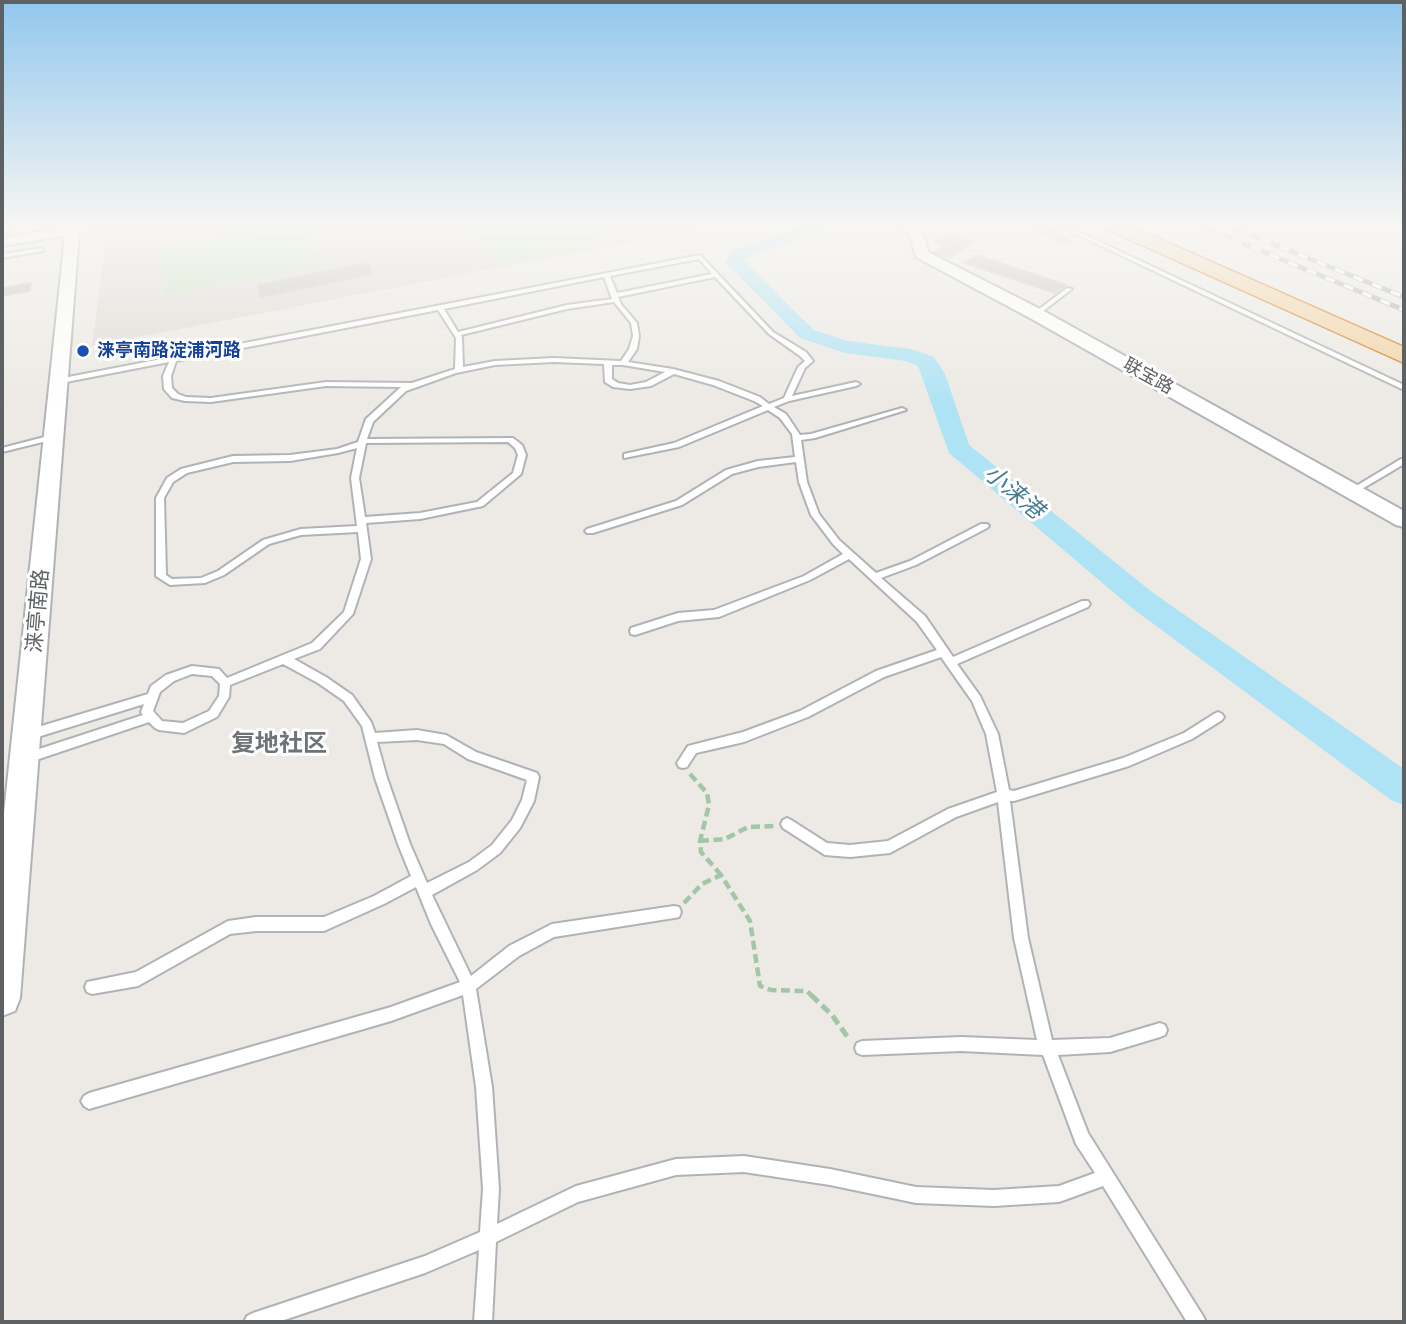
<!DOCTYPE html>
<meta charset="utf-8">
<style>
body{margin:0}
#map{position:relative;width:1406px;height:1324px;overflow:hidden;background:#edeae5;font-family:"DejaVu Sans",sans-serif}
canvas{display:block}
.frame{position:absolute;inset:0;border:4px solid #5d6164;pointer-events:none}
</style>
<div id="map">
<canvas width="1406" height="1324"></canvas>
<div class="frame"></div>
</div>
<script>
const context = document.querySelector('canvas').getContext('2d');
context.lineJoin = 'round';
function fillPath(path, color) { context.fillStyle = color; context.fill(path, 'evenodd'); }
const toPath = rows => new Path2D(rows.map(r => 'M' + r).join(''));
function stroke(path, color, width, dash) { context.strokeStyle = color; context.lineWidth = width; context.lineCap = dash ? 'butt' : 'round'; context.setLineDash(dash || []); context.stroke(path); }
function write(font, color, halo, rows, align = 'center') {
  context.font = font + ' "DejaVu Sans","Noto Sans SC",sans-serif'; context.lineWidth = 6; context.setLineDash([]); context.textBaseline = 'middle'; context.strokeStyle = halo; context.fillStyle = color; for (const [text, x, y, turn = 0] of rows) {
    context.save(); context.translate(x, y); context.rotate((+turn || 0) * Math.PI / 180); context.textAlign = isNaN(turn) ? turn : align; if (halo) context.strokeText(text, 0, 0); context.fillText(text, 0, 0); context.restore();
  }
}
fillPath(toPath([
 [142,224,706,224,709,227,92,346,107,230]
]), '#e0dbd6');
fillPath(toPath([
 [301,224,326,264,165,296,160,248],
 [466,224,605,224,600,238,585,249,496,264]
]), '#cae2c5');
fillPath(toPath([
 [810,224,835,224,832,228,746,258,744,261,814,330,848,341,911,349,934,357,945,374,969,445,1152,592,1404,769,1404,805,1391,800,1132,608,949,453,918,366,906,361,845,353,800,338,725,262,733,250,810,224]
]), '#aee3f5');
const building = toPath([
 [1026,224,1044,224,1073,241,1060,244,1026,224],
 [948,233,974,241,949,258,933,253,945,246,934,242,948,233],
 [976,255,1066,285,1055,293,964,263,976,255],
 [367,263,373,274,261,297,258,285,367,263],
 [31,283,29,291,2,296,2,288,31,283]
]);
fillPath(building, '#c9c5c2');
stroke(building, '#d1cbc4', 2);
const service = toPath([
 [1055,224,1062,224,1404,385,1404,390,1055,224],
 [2,229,7,229,10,231,2,233,2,229],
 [41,248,43,249,43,251,2,258,2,254,41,248],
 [700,255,773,332,806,352,813,361,805,368,792,396,856,382,860,384,856,386,789,401,774,407,786,414,800,435,811,434,902,408,906,410,815,438,801,440,807,482,819,514,839,540,876,573,910,561,981,524,987,524,989,526,987,528,916,565,881,578,925,616,953,657,1082,601,1088,601,1090,604,1088,607,957,664,980,696,998,734,1009,790,1014,791,1123,758,1184,733,1214,714,1218,712,1222,714,1224,717,1222,720,1192,739,1129,766,1014,801,1010,801,1028,938,1052,1040,1110,1038,1160,1023,1165,1025,1167,1030,1165,1035,1160,1037,1110,1052,1058,1055,1088,1133,1203,1316,1206,1322,1187,1322,1103,1186,1059,1202,994,1206,916,1203,830,1185,744,1172,676,1175,578,1202,496,1242,492,1322,474,1322,479,1250,425,1273,278,1322,244,1322,247,1316,253,1313,425,1256,480,1232,483,1189,476,1087,463,995,391,1021,89,1109,84,1106,81,1101,84,1096,89,1093,391,1007,460,982,431,924,416,887,384,904,324,931,256,931,230,934,138,986,92,994,87,992,85,987,87,982,136,972,228,921,256,917,324,917,374,896,411,876,398,844,375,778,362,726,344,701,318,683,283,664,230,685,229,697,217,717,188,731,184,733,159,730,155,728,149,722,27,763,23,761,21,758,23,755,27,753,143,715,141,712,144,704,28,740,24,738,22,735,24,732,28,730,148,694,151,686,166,675,192,666,219,669,227,678,312,643,344,612,361,559,358,532,301,535,269,544,224,575,205,583,170,585,156,576,156,498,167,478,181,469,233,456,290,455,337,449,358,442,366,419,401,387,326,386,211,402,185,401,172,398,164,389,163,376,169,362,61,383,58,383,58,379,700,255],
 [699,259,712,274,617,293,610,276,699,259],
 [604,277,612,299,567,305,458,332,444,309,604,277],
 [715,277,769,334,800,356,805,361,798,367,784,398,769,404,760,397,719,381,673,369,628,362,637,349,639,336,637,323,621,304,618,297,715,277],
 [614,302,631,323,633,336,629,349,621,361,554,358,495,361,463,367,462,338,461,335,567,309,614,302],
 [438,310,456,338,455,369,412,383,326,382,211,398,186,397,178,394,172,388,171,376,176,361,438,310],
 [554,362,604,364,605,382,613,387,630,389,651,386,674,374,713,385,754,401,763,406,674,443,624,454,624,458,679,447,768,410,780,418,792,434,795,457,758,461,726,470,676,501,587,529,585,531,587,533,593,533,682,505,732,474,758,467,796,462,799,482,811,515,833,544,843,554,804,576,714,610,678,613,631,628,630,631,631,634,635,635,678,621,719,617,810,580,849,559,917,622,937,650,876,671,800,711,743,732,688,746,677,763,679,767,683,768,687,767,696,753,744,742,808,717,884,677,941,657,972,701,986,734,997,792,948,809,888,841,850,845,827,843,791,820,787,818,783,820,781,824,783,828,825,855,850,857,890,853,956,817,998,802,1014,938,1037,1040,961,1037,862,1041,857,1043,855,1048,857,1053,862,1055,961,1051,1043,1055,1076,1144,1095,1173,1059,1186,994,1190,916,1187,830,1169,744,1156,676,1159,576,1186,497,1224,499,1189,492,1087,476,989,519,956,554,937,674,918,679,917,681,912,679,907,674,906,552,924,509,946,471,976,432,895,477,870,500,853,520,828,534,801,539,777,537,773,476,752,446,735,417,730,375,733,371,722,352,695,326,677,294,659,320,649,353,614,371,559,366,523,420,519,483,506,521,474,526,455,522,445,513,438,367,439,373,422,406,391,456,373,495,365,554,362],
 [612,365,623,365,665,372,646,382,630,385,618,383,612,379,612,365],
 [508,442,515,448,518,455,513,473,477,502,420,513,365,517,359,478,366,443,508,442],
 [357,448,351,478,357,526,301,529,263,540,218,571,201,578,172,579,166,575,164,498,173,482,187,473,233,462,290,461,338,453,357,448],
 [192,674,212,676,220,684,219,696,209,711,183,723,162,721,153,711,160,692,174,681,192,674],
 [417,740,444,744,468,759,527,780,522,800,512,820,492,845,469,862,427,883,410,844,387,778,377,742,417,740],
 [1067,288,1072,289,1038,315,1034,315,1034,313,1067,288],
 [56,434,59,434,59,438,2,452,2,448,56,434],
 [1401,459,1404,459,1404,464,1355,493,1349,493,1348,491,1401,459]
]);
const tertiary = toPath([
 [66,224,113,224,111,227,79,233,20,998,15,1011,2,1016,2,832,65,236,2,246,2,238,66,227,66,224],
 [898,224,913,224,924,236,928,252,1042,310,1404,511,1404,527,1396,525,1030,318,916,257,910,237,898,224]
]);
const trunk = toPath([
 [1101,224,1126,224,1404,347,1404,363,1104,228,1101,224]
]);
stroke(service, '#b0b3b6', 4);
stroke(tertiary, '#b0b3b6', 4);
stroke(trunk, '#d77a1b', 3);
stroke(toPath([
 [690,774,707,793,709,805,700,841,701,852,721,875],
 [700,841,725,839,748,827,775,826],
 [684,903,702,884,721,875,750,921,760,986,771,990,807,991,813,997]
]), '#a1c7a6', 4.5, [9, 4.5]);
stroke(toPath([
 [811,995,832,1015,849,1039]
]), '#a1c7a6', 5, [10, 5]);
fillPath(service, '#fff');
fillPath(tertiary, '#fff');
fillPath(trunk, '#f2d4a6');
const rail = toPath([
 [1196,224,1404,310],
 [1224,224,1404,297]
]);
stroke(rail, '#b1b2b2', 5);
stroke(rail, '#fff', 3.5, [10]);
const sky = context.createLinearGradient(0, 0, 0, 409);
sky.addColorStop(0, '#91c7ed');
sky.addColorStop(0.55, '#f7f6f3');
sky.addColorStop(1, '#f7f6f300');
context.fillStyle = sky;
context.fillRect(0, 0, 1406, 409);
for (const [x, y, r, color] of [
 [83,351,7,"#1a4fb4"]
]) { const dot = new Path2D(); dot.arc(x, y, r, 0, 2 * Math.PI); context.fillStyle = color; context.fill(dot); stroke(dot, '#fff', 2.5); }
write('bold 18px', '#164399', '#fff', [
 ["涞亭南路淀浦河路",97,351]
], 'left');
write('18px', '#5d6164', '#fff', [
 ["联宝路",1148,377,29]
]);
write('21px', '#5d6164', '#fff', [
 ["涞亭南路",39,611,-85]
]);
write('italic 23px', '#467b94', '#fff', [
 ["小涞港",1013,493,40]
]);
write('bold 24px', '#6e7375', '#fff', [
 ["复地社区",279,745]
]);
</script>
